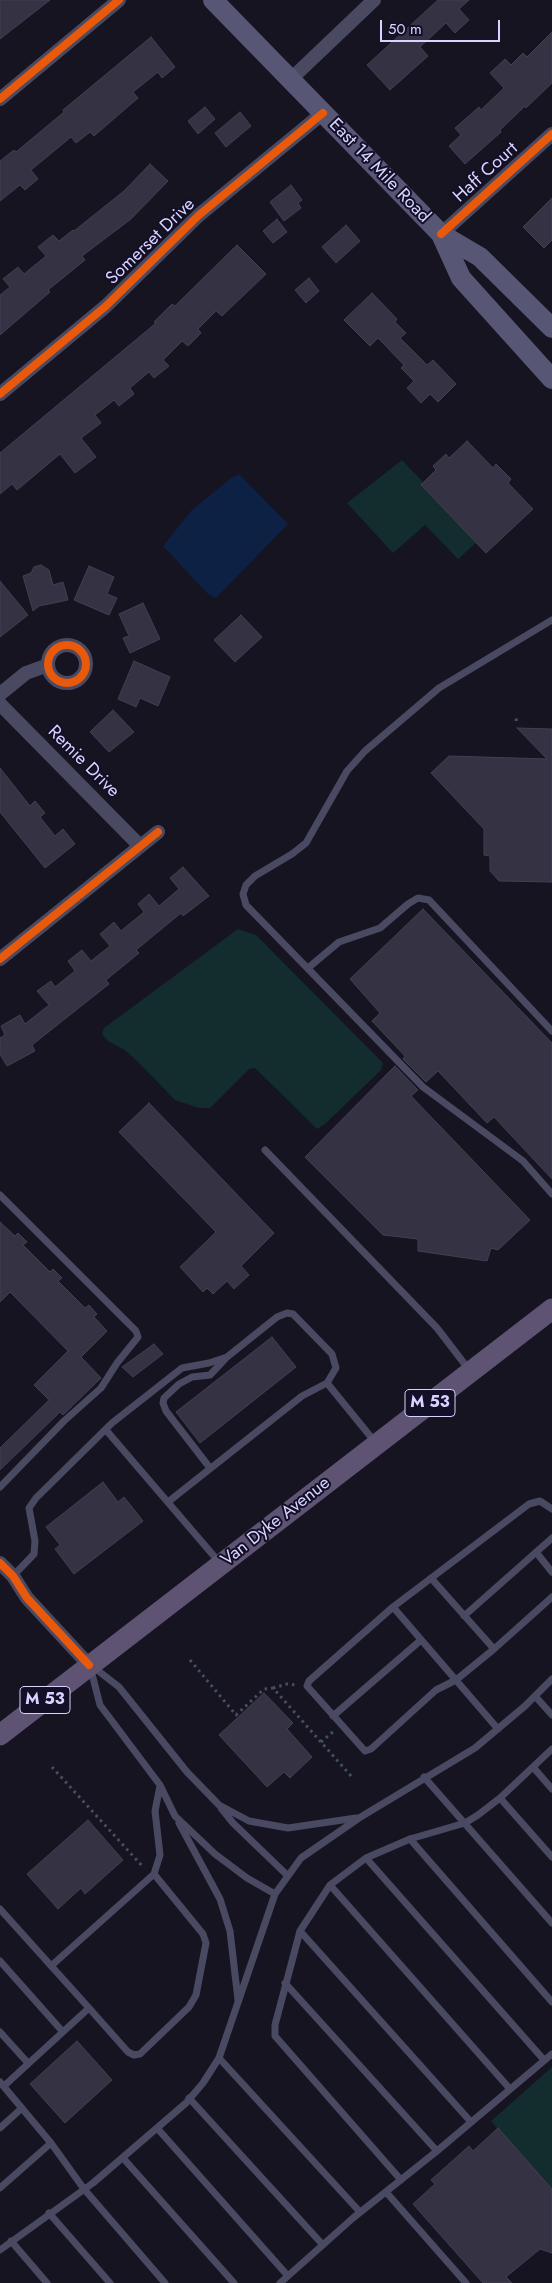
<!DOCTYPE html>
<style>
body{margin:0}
#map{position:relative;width:552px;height:2283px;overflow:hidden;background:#161421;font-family:Jost,sans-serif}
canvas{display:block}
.scale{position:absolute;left:380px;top:20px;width:120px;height:22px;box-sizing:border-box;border:2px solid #d9d4ff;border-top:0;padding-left:6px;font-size:15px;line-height:18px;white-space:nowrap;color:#d9d4ff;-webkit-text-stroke:4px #130f26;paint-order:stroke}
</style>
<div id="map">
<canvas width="552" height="2283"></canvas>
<div class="scale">50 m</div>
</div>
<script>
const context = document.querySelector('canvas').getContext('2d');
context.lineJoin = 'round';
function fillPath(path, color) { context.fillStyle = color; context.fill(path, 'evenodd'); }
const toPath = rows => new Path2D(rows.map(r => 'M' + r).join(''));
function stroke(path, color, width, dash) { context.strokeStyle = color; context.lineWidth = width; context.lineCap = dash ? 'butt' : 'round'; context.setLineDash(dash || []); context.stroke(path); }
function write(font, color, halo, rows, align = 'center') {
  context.font = font + ' Jost,sans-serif'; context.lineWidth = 4; context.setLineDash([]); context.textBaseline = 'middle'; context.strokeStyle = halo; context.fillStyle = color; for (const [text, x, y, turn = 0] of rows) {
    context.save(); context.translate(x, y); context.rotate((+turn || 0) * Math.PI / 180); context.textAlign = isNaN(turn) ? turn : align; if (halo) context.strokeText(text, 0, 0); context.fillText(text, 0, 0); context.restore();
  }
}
fillPath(toPath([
 [402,460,424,483,421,486,476,543,458,559,425,525,393,553,347,503],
 [238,929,256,935,383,1063,381,1070,325,1124,317,1129,255,1068,249,1069,210,1108,199,1108,175,1100,138,1062,125,1050,108,1041,102,1034,104,1028],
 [552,2067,552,2189,491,2121]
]), '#132c2d');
fillPath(toPath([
 [239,474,288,524,216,598,208,594,163,546,191,511,231,478]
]), '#0d2144');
const building = toPath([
 [0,0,50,0,0,39,0,0],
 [438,0,469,0,459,9,469,20,455,33,446,23,420,47,428,56,390,90,367,65,438,0],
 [552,32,552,83,526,108,525,106,500,130,501,132,465,164,449,146,461,135,455,128,479,107,481,110,504,88,490,73,505,59,511,65,523,53,527,57,552,32],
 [151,37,175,67,162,78,158,72,133,92,138,98,94,136,90,132,76,143,71,137,31,170,38,179,25,190,20,185,0,201,0,161,14,150,16,152,64,112,63,110,151,37],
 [205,107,215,119,198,134,188,121,205,107],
 [240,112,251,126,226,147,215,133,240,112],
 [150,164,168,181,131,219,82,256,85,260,48,290,50,292,0,335,0,295,10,287,3,279,18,267,24,274,46,256,38,247,53,235,59,241,73,230,74,231,124,191,150,164],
 [291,185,302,200,298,203,301,208,284,221,270,202,291,185],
 [552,198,552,240,544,248,523,227,552,198],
 [277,219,287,232,273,243,263,231,277,219],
 [346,225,360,241,336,263,322,247,346,225],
 [237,245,266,274,222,316,216,311,198,329,201,333,188,346,182,341,163,360,169,366,154,378,149,372,130,388,134,394,119,406,114,400,95,415,101,423,81,438,96,457,75,473,60,454,17,490,12,484,0,494,0,453,156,323,154,322,172,304,175,306,237,245],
 [309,278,319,291,306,303,295,290,309,278],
 [372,293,397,319,395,322,406,333,400,338,427,365,433,360,456,384,438,402,430,394,421,403,407,388,414,381,401,368,404,365,378,338,370,346,344,320,372,293],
 [467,441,493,468,496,464,511,479,508,483,533,509,486,553,421,485,436,470,433,466,446,454,449,458,467,441],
 [41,565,49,570,53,585,63,582,68,600,39,606,33,611,23,576,31,573,34,567,41,565],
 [89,566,114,577,107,594,117,598,109,615,74,600,89,566],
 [0,581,28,615,0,637,0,581],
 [143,603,160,639,130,653,123,638,129,636,119,614,143,603],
 [241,615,262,637,235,662,214,640,241,615],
 [134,661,170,677,158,706,140,698,136,707,118,699,134,661],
 [113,710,134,732,109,752,90,732,113,710],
 [517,728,552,729,552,882,499,881,490,871,490,856,484,855,484,829,431,773,449,756,547,759,517,728],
 [0,768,30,806,35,801,45,813,40,817,55,836,63,829,75,844,45,868,0,812,0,768],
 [183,867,209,896,183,916,181,913,136,950,139,953,106,980,109,984,32,1045,35,1051,7,1066,0,1054,0,1038,5,1035,1,1026,20,1015,25,1024,49,1005,37,991,51,981,55,987,75,971,68,961,82,950,91,961,110,946,100,934,114,922,121,931,144,912,138,904,149,894,159,906,179,889,170,878,183,867],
 [423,909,552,1043,552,1179,494,1117,487,1123,438,1071,426,1082,403,1059,405,1056,372,1021,380,1013,350,979,423,909],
 [395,1066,418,1090,411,1096,530,1220,498,1250,491,1248,487,1261,418,1251,418,1239,383,1235,305,1157,395,1066],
 [149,1103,274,1233,241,1266,249,1275,234,1289,227,1281,213,1294,207,1288,203,1292,180,1267,216,1232,119,1132,149,1103],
 [0,1222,15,1236,18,1233,27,1242,23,1245,50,1272,53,1269,62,1278,58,1281,85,1308,89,1305,97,1314,94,1317,107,1331,81,1357,101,1378,63,1415,60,1412,0,1470,0,1448,49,1400,34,1385,68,1351,10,1292,0,1302,0,1222],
 [272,1337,296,1367,200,1443,176,1412,272,1337],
 [154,1344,163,1354,133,1377,122,1367,154,1344],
 [103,1482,118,1502,124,1497,143,1521,74,1574,55,1549,60,1545,46,1527,103,1482],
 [264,1693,293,1723,287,1729,312,1757,290,1778,284,1772,267,1787,219,1735,264,1693],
 [88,1820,123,1860,85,1894,81,1888,58,1909,27,1874,88,1820],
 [77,2041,112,2080,65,2123,30,2084,77,2041],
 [498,2128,552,2189,552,2253,540,2249,506,2277,512,2283,483,2283,413,2204,435,2184,431,2180,469,2146,473,2151,498,2128]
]);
fillPath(building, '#343243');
stroke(building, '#433f54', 1);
stroke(toPath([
 [516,721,517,715],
 [190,1660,236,1715,264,1689,273,1688,352,1777],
 [273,1688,287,1684,297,1685],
 [321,1742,334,1731],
 [52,1767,144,1868]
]), '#44505f', 3, [2.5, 4]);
stroke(toPath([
 [552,620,439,688,365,751,347,771,306,843,292,854,255,876,246,885,243,894,246,905,423,1087,523,1161,552,1194],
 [308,968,339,942,380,928,408,904,418,898,429,900,552,1031],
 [265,1150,437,1328,470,1371],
 [0,1195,136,1331,138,1337,117,1363,101,1388,64,1421,0,1487],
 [327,1383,375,1442],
 [106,1430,219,1562],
 [210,1468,166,1411,163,1403,164,1398,179,1384,192,1377,210,1375,225,1359],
 [536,1552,552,1572],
 [13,1576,34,1554,35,1541,29,1508,36,1498,112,1423,182,1368,209,1363,227,1357,277,1317,287,1313,293,1314,332,1354,336,1368,327,1383,302,1396,168,1502],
 [431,1578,494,1649],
 [393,1607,309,1681,307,1686,365,1751,371,1749,436,1690,456,1680,494,1649,552,1597],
 [464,1616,552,1538],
 [92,1666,119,1687,187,1772,219,1805,249,1821,288,1828,356,1818],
 [91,1670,100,1705,160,1785,175,1816,215,1854,247,1878,275,1894],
 [535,1696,552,1715],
 [333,1716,421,1640],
 [498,1729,393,1607,529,1504,540,1501,552,1509],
 [533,1767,552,1789],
 [424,1777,552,1923],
 [500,1798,552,1857],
 [221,1808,233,1823,287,1875],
 [179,1823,220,1899,230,1931,238,2000],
 [410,1839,552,2002],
 [366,1858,544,2060],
 [154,1874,160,1855,155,1811,160,1786],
 [330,1885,510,2089],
 [0,1909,89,2008,128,2052,134,2055,140,2054,189,2007,196,1995,206,1943,203,1934,154,1874,51,1966],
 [300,1931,471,2122],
 [0,1961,63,2032],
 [285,1983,437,2151],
 [0,2032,28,2063],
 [219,2058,360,2212],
 [0,2082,51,2143,84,2189,165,2283],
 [4,2086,89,2008],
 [189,2098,323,2245],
 [0,2128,22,2108],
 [157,2128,288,2276],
 [123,2158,234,2283],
 [401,2180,275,2036,275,2025,300,1931,330,1885,366,1858,410,1839,465,1823,478,1815,500,1798,552,1749],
 [0,2188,51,2143],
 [386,2192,466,2283],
 [49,2213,110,2283],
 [11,2241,47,2283],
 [0,2250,93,2183,186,2103,203,2083,219,2058,275,1894,301,1858,359,1818,475,1748,525,1706,552,1679],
 [280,2283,353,2218,437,2151,552,2054]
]), '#4a4962', 7);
stroke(toPath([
 [290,80,374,0],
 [0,99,119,0],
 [441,234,552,134],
 [0,394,106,306,199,215,323,113],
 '48 664a19 19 0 1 1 38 0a19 19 0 1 1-38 0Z',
 [0,694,26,673,48,665],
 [0,704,140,846],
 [0,959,158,832],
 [0,1563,13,1576,27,1598,89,1665]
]), '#4a4962', 14);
stroke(toPath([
 [213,0,441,234,480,257,552,328],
 [441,234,461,278,552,379]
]), '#575674', 20);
stroke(toPath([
 [0,1735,552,1309]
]), '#5e5373', 21);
stroke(toPath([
 [0,99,119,0],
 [441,234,552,134],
 [0,394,106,306,199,215,323,113],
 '48 664a19 19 0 1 1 38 0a19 19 0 1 1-38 0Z',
 [0,959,158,832],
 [0,1563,13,1576,27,1598,89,1665]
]), '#e8590c', 8);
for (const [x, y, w] of [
 [430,1403,50],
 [45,1700,50]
]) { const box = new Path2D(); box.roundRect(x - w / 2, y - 13.5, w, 27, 4); context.fillStyle = '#130f26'; context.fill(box); stroke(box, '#d9d4ff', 1); }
write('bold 16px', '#d9d4ff', null, [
 ["M 53",430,1403],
 ["M 53",45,1700]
]);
write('18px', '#d9d4ff', '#130f26', [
 ["East 14 Mile Road",379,171,46],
 ["Haff Court",486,173,-42],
 ["Somerset Drive",151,242,-44],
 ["Remie Drive",83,762,45],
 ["Van Dyke Avenue",276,1522,-38]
]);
</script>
